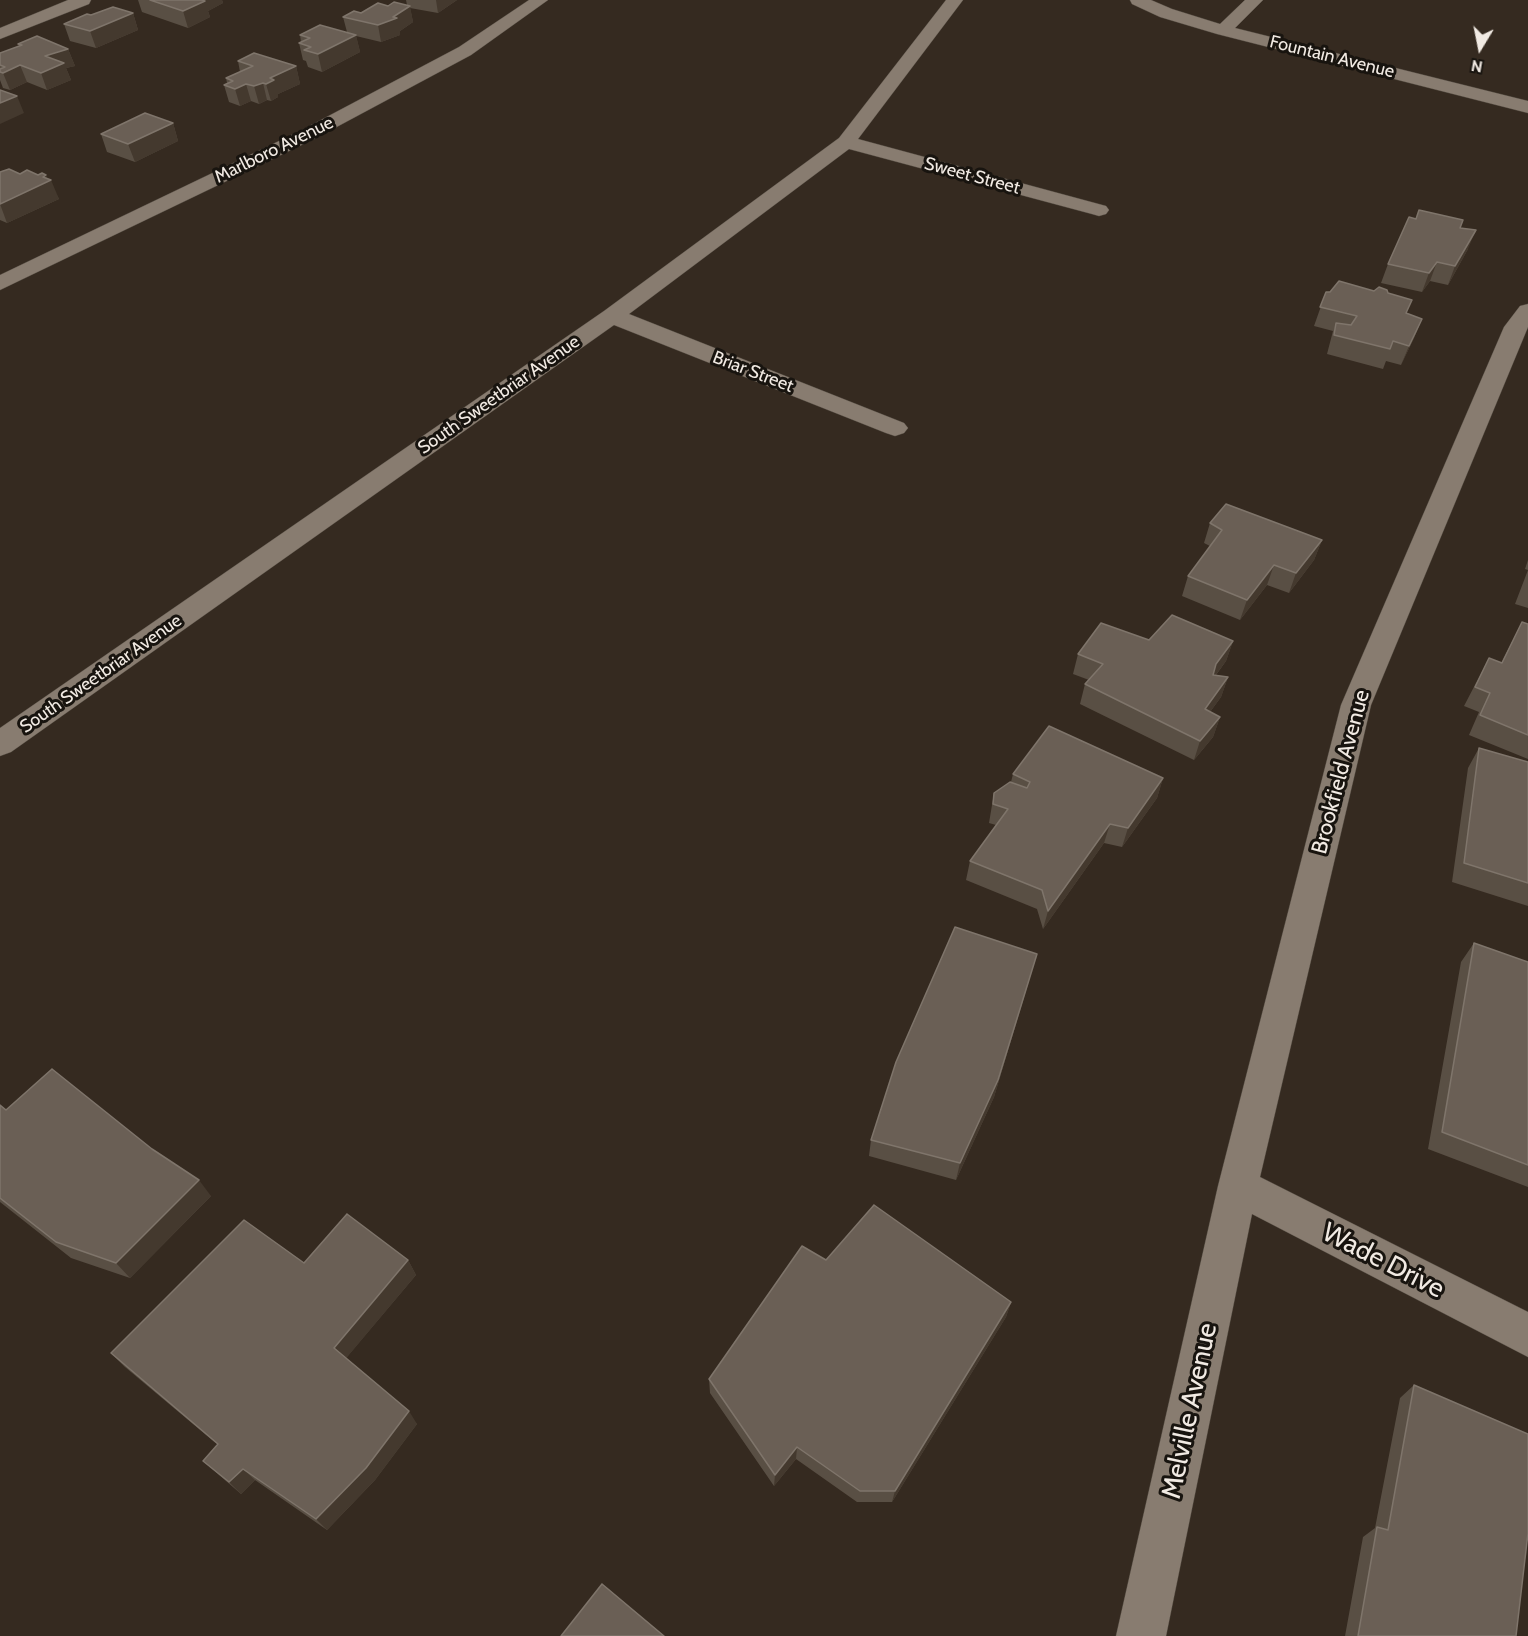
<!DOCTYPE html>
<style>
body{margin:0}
#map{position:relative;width:1528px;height:1636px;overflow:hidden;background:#352a20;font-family:Cabin,sans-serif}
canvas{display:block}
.north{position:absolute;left:1450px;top:18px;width:60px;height:60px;-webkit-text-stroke:4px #18140f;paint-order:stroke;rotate:190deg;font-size:16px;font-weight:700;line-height:24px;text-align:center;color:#f1eae3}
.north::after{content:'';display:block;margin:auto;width:21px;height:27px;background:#f1eae3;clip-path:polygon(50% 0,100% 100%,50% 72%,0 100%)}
</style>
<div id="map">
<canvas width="1528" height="1636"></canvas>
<div class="north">N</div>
</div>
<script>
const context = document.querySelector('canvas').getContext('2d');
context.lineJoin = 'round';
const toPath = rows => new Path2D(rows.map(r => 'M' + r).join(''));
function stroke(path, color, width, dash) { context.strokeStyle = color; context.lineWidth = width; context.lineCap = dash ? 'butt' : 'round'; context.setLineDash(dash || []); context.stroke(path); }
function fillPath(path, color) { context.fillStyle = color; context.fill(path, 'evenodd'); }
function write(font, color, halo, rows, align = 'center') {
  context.font = font + ' Cabin,sans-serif'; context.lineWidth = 6; context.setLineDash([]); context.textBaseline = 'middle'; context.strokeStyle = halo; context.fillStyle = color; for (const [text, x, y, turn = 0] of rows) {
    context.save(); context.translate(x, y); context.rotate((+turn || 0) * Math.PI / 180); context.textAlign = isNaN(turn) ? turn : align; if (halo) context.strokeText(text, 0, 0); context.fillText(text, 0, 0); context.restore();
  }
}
const minor = toPath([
 [68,0,91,0,89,4,0,39,0,28,68,0],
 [529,0,548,0,471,55,316,138,0,290,0,275,302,130,459,47,529,0],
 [946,0,963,0,858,139,1106,206,1109,210,1106,214,1099,216,1092,214,849,149,629,314,904,423,908,428,904,433,895,436,886,433,614,325,11,752,0,756,0,728,604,311,839,138,946,0],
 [1130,0,1151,0,1172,9,1220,24,1245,0,1263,0,1235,28,1528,101,1528,113,1217,34,1160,17,1132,4,1130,0],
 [1528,304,1528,327,1371,705,1260,1177,1528,1312,1528,1357,1252,1214,1166,1636,1116,1636,1218,1186,1341,705,1504,327,1520,306,1528,304]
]);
stroke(minor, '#4f473d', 1);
fillPath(minor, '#887c70');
fillPath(toPath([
 [138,0,222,0,223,3,208,11,210,17,188,28,142,12],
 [406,0,457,0,438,13,410,8,413,22,400,31,400,35,381,42,356,36,360,52,322,72,308,67,306,61,303,60,299,43,301,42,300,35,347,32,343,17,388,6,407,5],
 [133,13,138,30,96,48,70,41,64,24,91,15],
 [18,44,68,49,75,66,66,68,71,80,47,90,27,82,10,90,3,88,0,80,0,53,19,46],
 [238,61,296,66,300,84,278,94,278,97,271,101,267,100,259,104,251,101,240,106,229,102,224,85,227,83,226,78,240,72],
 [173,123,178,141,135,162,107,152,101,134],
 [0,172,20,174,48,179,59,199,7,223,0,220],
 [1460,228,1468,249,1448,285,1430,281,1422,292,1381,283,1388,264],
 [1374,291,1388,293,1407,314,1422,319,1414,338,1401,365,1386,361,1383,369,1327,354,1333,331,1314,326,1326,292],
 [1210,523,1322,540,1314,560,1289,593,1267,585,1240,620,1182,596,1188,576,1210,546,1204,543],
 [1528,560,1528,608,1515,604,1528,570,1525,569],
 [1522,622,1528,624,1528,759,1469,735,1479,712,1464,706,1489,658,1501,663],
 [1149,640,1233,641,1226,661,1216,675,1228,677,1221,697,1210,712,1220,717,1213,737,1194,760,1080,704,1085,684,1089,680,1073,674,1078,654],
 [1479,748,1528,762,1528,906,1452,882,1468,768],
 [1013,774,1163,778,1157,798,1122,847,1104,843,1043,929,1037,909,966,880,970,861,996,825,989,823,994,793,1011,782],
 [1474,943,1528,962,1528,1187,1428,1149,1461,962],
 [1037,954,994,1097,956,1180,869,1156,871,1140],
 [0,1105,6,1110,211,1196,130,1278,71,1258,0,1202],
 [408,1260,416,1275,346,1358,417,1424,375,1480,327,1530,255,1480,241,1494,203,1461,218,1445,125,1367,111,1353,304,1263],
 [826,1260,1011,1302,1006,1317,892,1502,857,1502,796,1459,774,1486,710,1393,709,1379],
 [1414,1385,1516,1636,1345,1636,1363,1537,1375,1528,1400,1398]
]), '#594f44');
fillPath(toPath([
 [196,0,222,0,223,3,208,11,210,17,188,28,183,11],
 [436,0,457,0,438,13],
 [410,6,413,22,400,31,400,35,381,42,378,25,393,17],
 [133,13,138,30,96,48,90,31],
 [356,35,360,52,322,72,318,54],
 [68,49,75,66,66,68,71,80,47,90,41,73,45,56],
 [20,65,27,82,10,90,3,73],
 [296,66,300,84,278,94,278,97,271,101,266,84,270,78],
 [263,83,267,100,259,104,254,86],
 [246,84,251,101,240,106,235,89],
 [17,96,24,113,0,124,0,103],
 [173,123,178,141,135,162,128,144],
 [46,175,49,182,51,180,59,199,7,223,0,204],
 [1476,230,1468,249,1448,285,1455,266],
 [1437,262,1430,281,1422,292,1429,273],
 [1422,319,1414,338,1401,365,1409,346],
 [1322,540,1314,560,1289,593,1296,573],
 [1274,565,1267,585,1240,620,1247,600],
 [1233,641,1226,661,1209,684,1216,664],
 [1228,677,1221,697,1198,728,1205,709],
 [1220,717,1213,737,1194,760,1200,741],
 [1163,778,1157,798,1122,847,1128,828],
 [1110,824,1104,843,1043,929,1048,911],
 [1037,954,994,1097,956,1180,960,1163],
 [199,1180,211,1196,130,1278,116,1263],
 [408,1260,416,1275,343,1362,334,1348],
 [1011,1302,1006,1317,892,1502,895,1491],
 [409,1411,417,1424,375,1480,327,1530,316,1519],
 [797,1447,796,1459,774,1486,775,1475],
 [243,1469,255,1480,241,1494,229,1482]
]), '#44392e');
const building = toPath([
 [150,0,202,0,205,1,183,11,150,0],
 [394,2,410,6,393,17,397,18,378,25,343,17,354,11,361,13,378,3,388,6,394,2],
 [113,7,133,13,90,31,64,24,87,14,91,15,113,7],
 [320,25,356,35,318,54,304,50,311,47,299,43,310,38,300,35,320,25],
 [37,36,68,49,45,56,64,63,41,73,20,65,3,73,0,72,0,69,5,67,0,65,0,53,22,45,18,44,37,36],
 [254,53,296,66,270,78,274,80,266,84,263,83,254,86,246,84,235,89,224,85,233,81,226,78,253,66,238,61,254,53],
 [0,90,17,96,0,103,0,90],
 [145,113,173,123,128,144,101,134,145,113],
 [9,169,20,174,27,170,38,175,42,173,46,175,43,177,51,180,0,204,0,172,9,169],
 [1419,210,1463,220,1460,228,1476,230,1455,266,1437,262,1429,273,1388,264,1409,217,1416,219,1419,210],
 [1339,281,1374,291,1379,287,1387,290,1388,293,1412,300,1406,313,1422,319,1409,346,1393,341,1390,349,1334,335,1336,323,1351,325,1357,316,1320,307,1326,292,1330,292,1339,281],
 [1226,504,1322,540,1296,573,1274,565,1247,600,1188,576,1222,530,1210,523,1226,504],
 [1172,615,1233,641,1216,664,1213,675,1228,677,1205,709,1220,717,1200,741,1085,684,1103,664,1078,654,1101,623,1149,640,1172,615],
 [1522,622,1528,624,1528,735,1480,715,1490,693,1475,687,1489,658,1502,663,1522,622],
 [1049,726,1163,778,1128,828,1110,824,1048,911,1042,890,970,861,1008,809,993,804,994,793,1010,782,1027,788,1030,782,1013,774,1049,726],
 [1479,748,1528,762,1528,883,1464,863,1479,748],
 [955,927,1037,954,998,1080,960,1163,871,1140,896,1062,955,927],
 [1474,943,1528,962,1528,1165,1442,1132,1474,943],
 [52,1069,152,1149,199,1180,116,1263,56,1242,0,1198,0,1105,6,1110,52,1069],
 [874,1205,1011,1302,895,1491,860,1491,797,1447,775,1475,709,1379,802,1246,826,1260,874,1205],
 [347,1214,408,1260,334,1348,409,1411,366,1468,316,1519,243,1469,229,1482,203,1461,218,1444,111,1353,244,1220,304,1263,347,1214],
 [1414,1385,1528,1434,1528,1533,1516,1636,1358,1636,1377,1527,1388,1530,1414,1385],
 [602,1584,664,1636,561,1636,602,1584]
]);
fillPath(building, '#6a5f55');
stroke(building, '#7f756b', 1.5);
write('18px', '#f1eae3', '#18140f', [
 ["Fountain Avenue",1332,57,14],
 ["Marlboro Avenue",274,150,-26],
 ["Sweet Street",972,176,15],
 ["Briar Street",753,372,21],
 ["South Sweetbriar Avenue",499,395,-35],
 ["South Sweetbriar Avenue",101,674,-35]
]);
write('22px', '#f1eae3', '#18140f', [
 ["Brookfield Avenue",1341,772,-75]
]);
write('27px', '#f1eae3', '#18140f', [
 ["Wade Drive",1383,1261,27],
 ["Melville Avenue",1190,1411,-78]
]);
</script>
